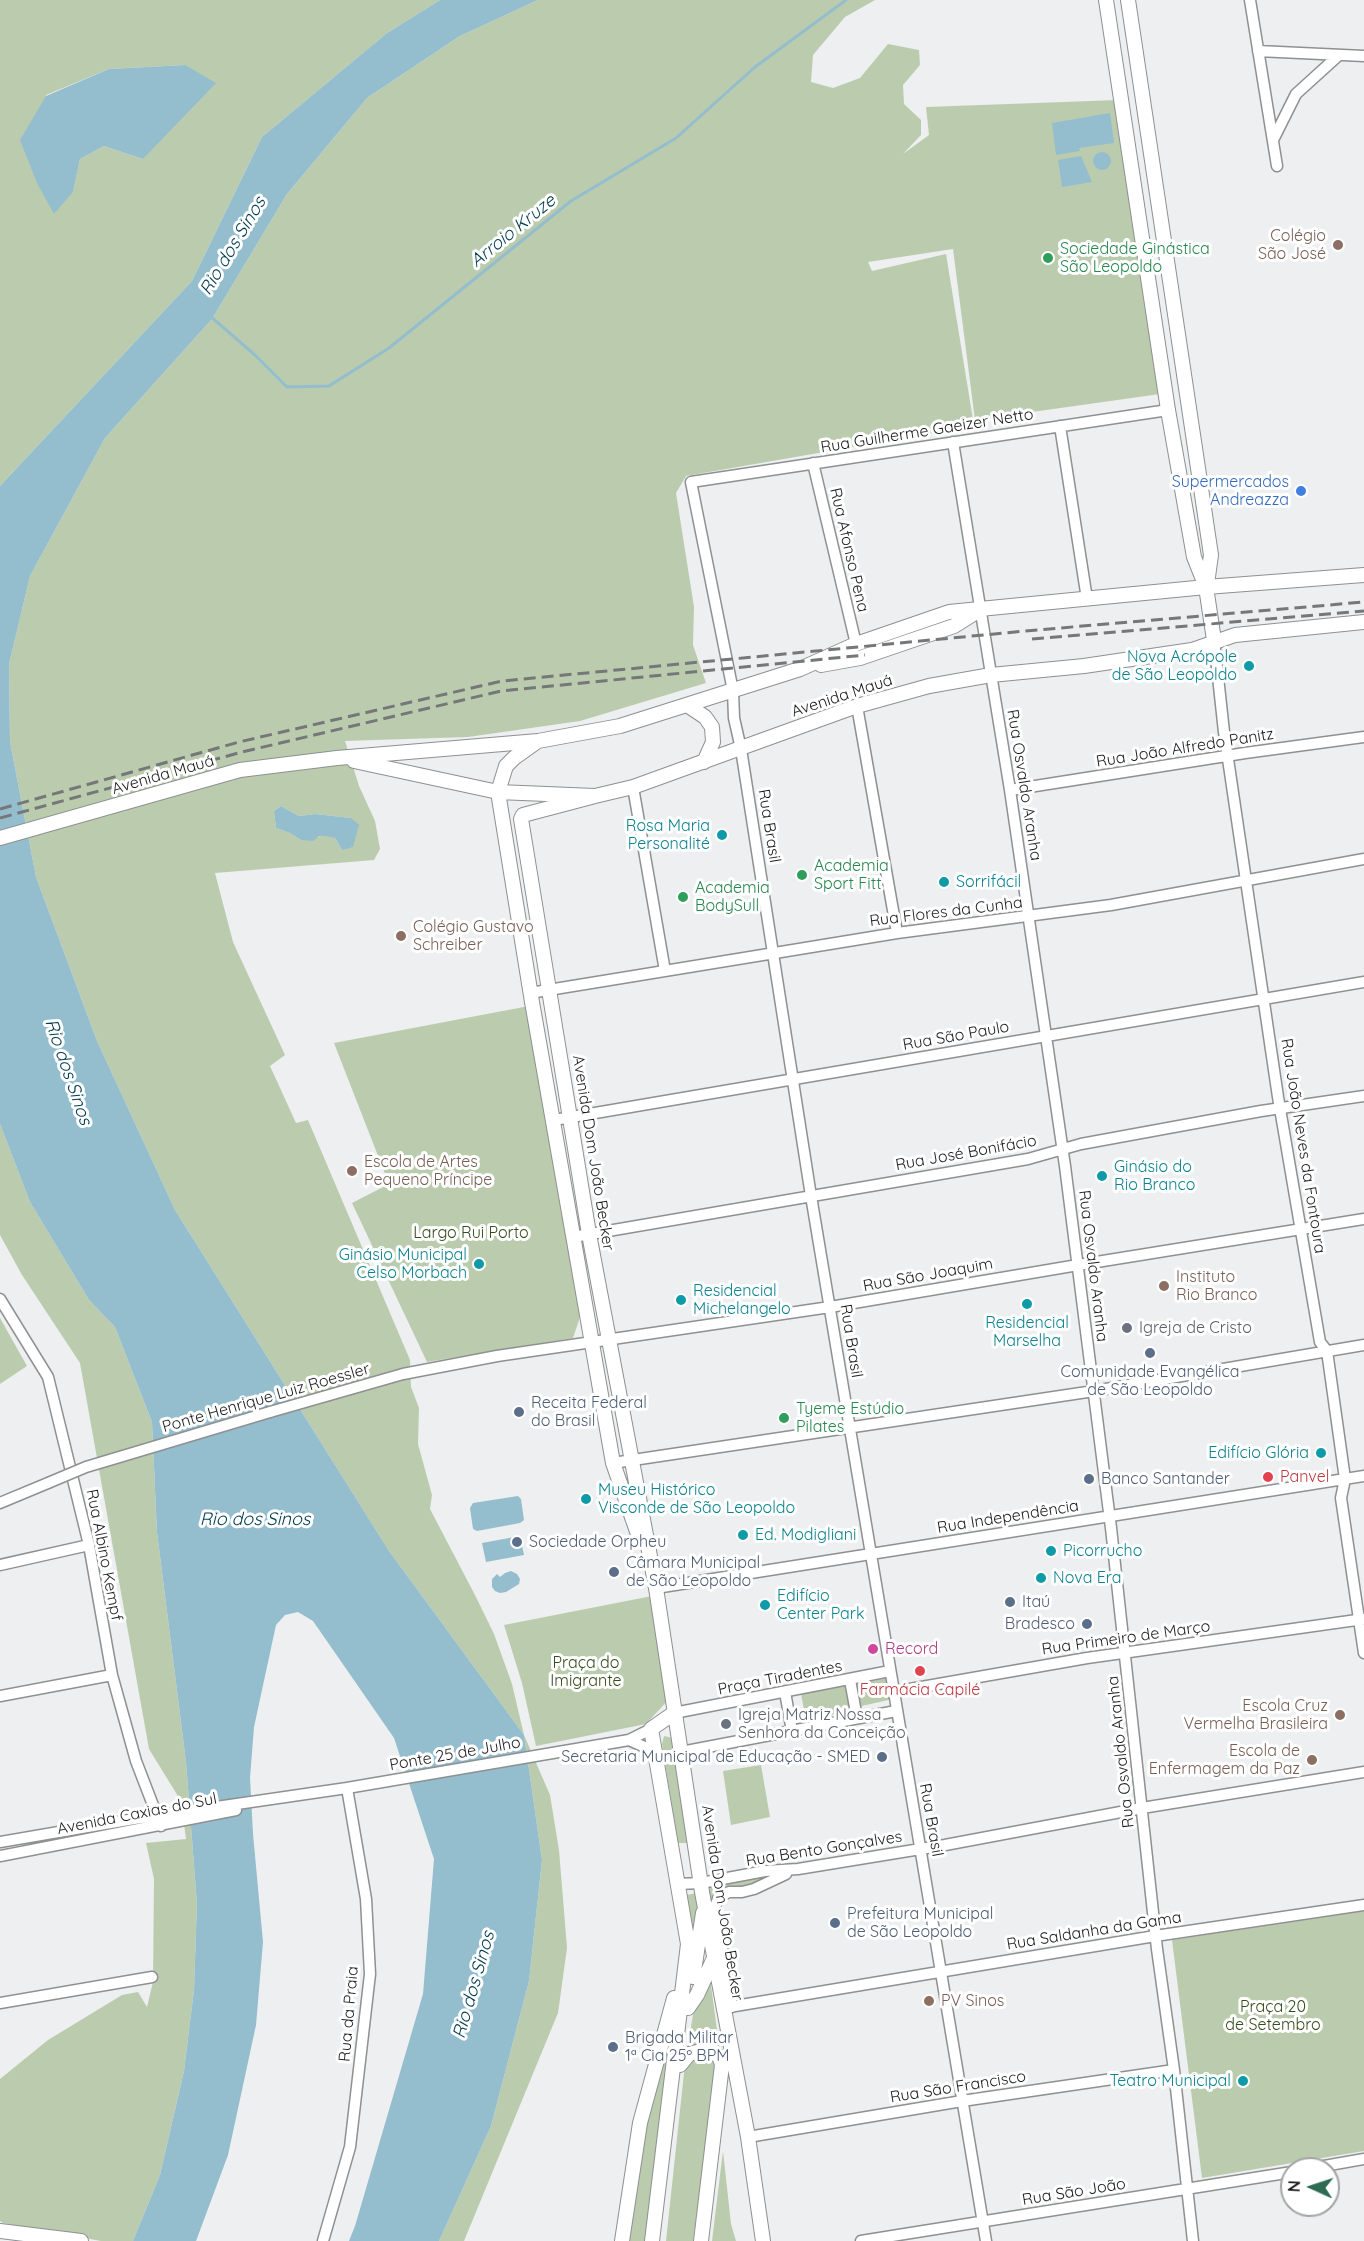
<!DOCTYPE html>
<meta charset="utf-8">
<style>
body{margin:0}
#map{position:relative;width:1364px;height:2241px;overflow:hidden;background:#edeff1;font-family:Quicksand,sans-serif}
canvas{display:block}
.north{position:absolute;left:1280px;top:2157px;width:60px;height:60px;box-sizing:border-box;background:#fff;border:2px solid #a3a4a4;border-radius:50%;rotate:273deg;font-size:16px;font-weight:700;line-height:24px;text-align:center;color:#1a1b1c}
.north::after{content:'';display:block;margin:auto;width:21px;height:27px;background:#2e6a54;clip-path:polygon(50% 0,100% 100%,50% 72%,0 100%)}
</style>
<div id="map">
<canvas width="1364" height="2241"></canvas>
<div class="north">N</div>
</div>
<script>
const context = document.querySelector('canvas').getContext('2d');
context.lineJoin = 'round';
function fillPath(path, color) { context.fillStyle = color; context.fill(path, 'evenodd'); }
const toPath = rows => new Path2D(rows.map(r => 'M' + r).join(''));
function stroke(path, color, width, dash) { context.strokeStyle = color; context.lineWidth = width; context.lineCap = dash ? 'butt' : 'round'; context.setLineDash(dash || []); context.stroke(path); }
function write(font, color, halo, rows, align = 'center') {
  context.font = font + ' Quicksand,sans-serif'; context.lineWidth = 6; context.setLineDash([]); context.textBaseline = 'middle'; context.strokeStyle = halo; context.fillStyle = color; for (const [text, x, y, turn = 0] of rows) {
    context.save(); context.translate(x, y); context.rotate((+turn || 0) * Math.PI / 180); context.textAlign = isNaN(turn) ? turn : align; if (halo) context.strokeText(text, 0, 0); context.fillText(text, 0, 0); context.restore();
  }
}
fillPath(toPath([
 [0,0,440,0,387,33,262,137,192,281,0,486],
 [185,65,143,159,104,146,80,159,73,191,54,213,46,95,109,69],
 [538,0,875,0,845,17,813,55,811,82,833,88,860,78,888,44,919,50,920,65,903,85,904,104,921,120,921,135,903,154,929,135,926,107,1118,100,1160,394,975,420,953,249,868,262,872,271,946,254,974,426,686,476,676,493,694,607,693,645,706,683,580,721,468,737,345,741,359,786,375,821,380,849,374,860,215,873,233,942,285,1055,270,1066,296,1123,308,1120,410,1360,411,1387,419,1408,418,1444,432,1495,430,1509,476,1597,494,1634,512,1684,524,1735,550,1795,559,1850,567,1948,558,2013,464,2241,439,2241,491,2126,529,1981,542,1860,524,1735,389,1551,175,1210,97,1041,36,877,10,742,9,664,30,576,105,438,212,319,287,194,367,98,460,36],
 [281,806,299,816,315,814,351,818,342,850,335,838,326,835,301,840,290,833,276,828,274,811],
 [529,1006,579,1297,579,1320,573,1338,427,1362,352,1203,389,1184,334,1043],
 [0,1124,30,1202,89,1300,115,1327,152,1422,157,1532,186,1762,197,1904,194,1990,184,2071,160,2175,133,2241,101,2241,3,2223,0,2221,0,2079,48,2040,122,1995,138,1992,147,2007,153,1982,154,1879,146,1843,186,1839,181,1801,149,1749,80,1363,22,1275,0,1235],
 [0,1318,27,1366,0,1384],
 [652,1596,670,1698,646,1724,536,1746,522,1683,504,1625],
 [888,1678,893,1699,857,1707,853,1685],
 [846,1685,852,1711,806,1720,801,1694],
 [664,1736,673,1738,691,1843,678,1843,662,1744],
 [761,1765,770,1817,731,1825,723,1771],
 [781,1872,754,1885,732,1889,712,1908,709,1885],
 [697,1893,698,1900,691,1947,681,1896],
 [1364,1911,1364,2151,1202,2178,1172,1940],
 [710,1978,719,2045,713,2043,700,2043,687,2050,694,2009],
 [679,1992,646,2241,626,2241,638,2153],
 [707,2054,714,2060,716,2069,693,2241,666,2241,684,2073,688,2062,696,2055],
 [723,2151,731,2224,736,2241,712,2241]
]), '#bbccae');
fillPath(toPath([
 [440,0,538,0,460,36,367,98,287,194,212,319,105,438,30,576,9,664,10,742,36,877,97,1041,175,1210,389,1551,524,1735,542,1860,529,1981,491,2126,439,2241,349,2241,355,2226,423,1994,434,1859,394,1738,313,1621,298,1612,285,1615,276,1625,254,1727,250,1778,253,1834,263,1942,256,2025,228,2155,196,2241,133,2241,160,2175,184,2071,194,1990,197,1904,186,1762,157,1532,152,1422,115,1327,89,1300,30,1202,0,1124,0,486,192,281,262,137,387,33],
 [185,65,216,83,143,159,104,146,80,159,73,192,54,214,37,183,20,140,46,96,109,69],
 [1110,113,1114,143,1079,148,1080,151,1056,155,1052,123],
 '1093 161a9 9 0 1 1 18 0a9 9 0 1 1-18 0Z',
 [1081,156,1092,182,1062,187,1058,160],
 [281,806,299,816,315,814,351,818,359,825,353,847,342,850,335,838,326,836,319,836,313,841,301,840,290,833,276,828,274,811],
 [518,1496,521,1499,524,1520,520,1523,477,1531,473,1529,470,1508,473,1503],
 [520,1536,524,1555,486,1562,482,1543],
 [511,1571,517,1574,520,1579,519,1584,506,1592,500,1593,495,1591,492,1587,492,1579,497,1574,500,1577,505,1573]
]), '#94bdcd');
stroke(toPath([
 [210,316,255,355,287,387,329,386,389,348,571,201,676,138,755,67,846,0]
]), '#94bdcd', 3);
const minor = toPath([
 [1250,0,1277,166],
 [1258,51,1364,56],
 [1273,140,1296,94,1339,55],
 [1060,426,1087,599],
 [953,442,1010,790,1065,1166,1111,1528,1157,1949,1174,2070,1193,2241],
 [813,463,856,644],
 [1214,640,1224,732,1278,1097,1320,1342,1327,1351,1345,1479,1341,1498,1364,1653],
 [857,706,897,933],
 [633,787,665,971],
 [1010,790,1245,753,1364,737],
 [530,993,897,933,1111,905,1364,859],
 [554,1120,1364,982],
 [573,1237,1028,1159,1081,1144,1261,1111,1364,1096],
 [0,1299,48,1377,89,1545,112,1675,136,1761,161,1826],
 [270,1412,403,1374,497,1356,830,1307,1078,1265,1364,1219],
 [613,1463,1094,1391,1364,1345],
 [0,1503,48,1483],
 [0,1565,89,1545],
 [656,1588,1364,1476],
 [850,1680,857,1718],
 [785,1692,792,1731],
 [893,1692,1087,1658,1364,1619],
 [0,1696,112,1675],
 [674,1713,890,1671],
 [629,1740,656,1752],
 [681,1752,896,1711],
 [0,1842,134,1819,347,1788,629,1740,651,1729],
 [0,1856,236,1810],
 [678,1884,701,1883,765,1871,798,1869,945,1845,1142,1808,1364,1772],
 [0,2003,152,1977],
 [732,2007,715,1906,719,1897,729,1892,742,1892,754,1889,786,1874],
 [723,2008,1155,1936,1364,1905],
 [748,2137,962,2101,1174,2070],
 [1307,2169,1364,2159],
 [323,2241,350,2147,370,1974,366,1899,347,1788],
 [861,2241,1292,2172],
 [986,2241,811,1196,741,749,734,718,733,691,691,482,1168,410]
]);
const major = toPath([
 [1106,0,1168,410,1194,557,1206,587,1214,640],
 [1128,0,1211,555,1207,584],
 [821,665,860,658,954,626,978,611],
 [687,705,705,717,712,727,713,742,704,762],
 [535,743,514,758,506,766,498,792,532,1002,613,1463,640,1540],
 [354,761,498,792,595,796,633,787,857,706,929,686,991,675,1084,666,1192,650,1235,635,1364,622],
 [595,796,523,815,521,819,589,1234,656,1588,702,1892,748,2137,763,2241],
 [0,838,240,770,337,758,538,741,620,726,800,669,856,644,949,612,1206,587,1364,575],
 [651,1729,688,1944,652,2241],
 [651,1729,674,1713],
 [693,1977,703,1913],
 [688,2008,697,1995,714,1958,720,1934],
 [680,2065,689,2054,705,2050,714,2052,720,2058,722,2065,701,2241],
 [0,2231,81,2241],
 [622,2241,640,2123,674,1998]
]);
stroke(minor, '#8e9091', 13);
stroke(major, '#8e9091', 16);
stroke(minor, '#fff', 10);
stroke(major, '#fff', 14);
stroke(toPath([
 [1032,639,1364,611],
 [0,809,239,742,502,681,1025,631,1364,602],
 [0,818,242,752,501,691,865,655]
]), '#757778', 3, [12, 6]);
const minorBridge = toPath([
 [48,1483,86,1467,270,1412]
]);
stroke(minorBridge, '#8e9091', 13, []);
stroke(minorBridge, '#fff', 10);
for (const [x, y, r, color] of [
 [1338,245,6,"#8d6e63"],
 [1048,258,6,"#2e9e5b"],
 [1301,491,6,"#3f7fe0"],
 [1249,666,6,"#0f9aa8"],
 [722,835,6,"#0f9aa8"],
 [802,875,6,"#2e9e5b"],
 [944,882,6,"#0f9aa8"],
 [683,897,6,"#2e9e5b"],
 [401,936,6,"#8d6e63"],
 [352,1171,6,"#8d6e63"],
 [1102,1176,6,"#0f9aa8"],
 [479,1264,6,"#0f9aa8"],
 [1164,1286,6,"#8d6e63"],
 [681,1300,6,"#0f9aa8"],
 [1027,1304,6,"#0f9aa8"],
 [1127,1328,6,"#6b7280"],
 [1150,1353,6,"#5c6f8a"],
 [519,1412,6,"#5c6f8a"],
 [784,1418,6,"#2e9e5b"],
 [1321,1453,6,"#0f9aa8"],
 [1268,1477,6,"#e0444e"],
 [1089,1479,6,"#5c6f8a"],
 [586,1499,6,"#0f9aa8"],
 [743,1535,6,"#0f9aa8"],
 [517,1542,6,"#5c6f8a"],
 [1051,1551,6,"#0f9aa8"],
 [614,1572,6,"#5c6f8a"],
 [1041,1578,6,"#0f9aa8"],
 [1010,1602,6,"#5c6f8a"],
 [765,1605,6,"#0f9aa8"],
 [1087,1624,6,"#5c6f8a"],
 [873,1649,6,"#d1479c"],
 [920,1671,6,"#e0444e"],
 [1340,1715,6,"#8d6e63"],
 [726,1724,6,"#6b7280"],
 [882,1757,6,"#5c6f8a"],
 [1312,1760,6,"#8d6e63"],
 [835,1923,6,"#5c6f8a"],
 [929,2001,6,"#8d6e63"],
 [613,2047,6,"#5c6f8a"],
 [1243,2081,6,"#0f9aa8"]
]) { const dot = new Path2D(); dot.arc(x, y, r, 0, 2 * Math.PI); context.fillStyle = color; context.fill(dot); stroke(dot, '#fff', 2); }
write('16px', '#785e54', '#fff', [
 ["Colégio",1326,236,"right"],
 ["São José",1326,254,"right"],
 ["Colégio Gustavo",413,927],
 ["Schreiber",413,945],
 ["Escola de Artes",364,1162],
 ["Pequeno Príncipe",364,1180],
 ["Instituto",1176,1277],
 ["Rio Branco",1176,1295],
 ["Escola Cruz",1328,1706,"right"],
 ["Vermelha Brasileira",1328,1724,"right"],
 ["Escola de",1300,1751,"right"],
 ["Enfermagem da Paz",1300,1769,"right"],
 ["PV Sinos",941,2001]
], 'left');
write('16px', '#27864d', '#fff', [
 ["Sociedade Ginástica",1060,249],
 ["São Leopoldo",1060,267],
 ["Academia",814,866],
 ["Sport Fitt",814,884],
 ["Academia",695,888],
 ["BodySull",695,906],
 ["Tyeme Estúdio",796,1409],
 ["Pilates",796,1427]
], 'left');
write('16px', '#1a1b1c', '#fff', [
 ["Rua Guilherme Gaeizer Netto",927,431,-9],
 ["Rua Afonso Pena",849,550,77],
 ["Avenida Mauá",842,696,-18],
 ["Rua João Alfredo Panitz",1185,748,-9],
 ["Avenida Mauá",163,775,-16],
 ["Rua Osvaldo Aranha",1024,785,81],
 ["Rua Brasil",769,826,81],
 ["Rua Flores da Cunha",946,912,-7],
 ["Rua São Paulo",956,1036,-10],
 ["Rua João Neves da Fontoura",1303,1146,81],
 ["Avenida Dom João Becker",593,1153,81],
 ["Rua José Bonifácio",966,1153,-10],
 ["Rua Osvaldo Aranha",1093,1266,83],
 ["Rua São Joaquim",928,1275,-10],
 ["Rua Brasil",851,1341,81],
 ["Ponte Henrique Luiz Roessler",266,1398,-16],
 ["Rua Independência",1008,1517,-9],
 ["Rua Albino Kempf",104,1555,79],
 ["Rua Primeiro de Março",1126,1638,-8],
 ["Praça Tiradentes",780,1678,-11],
 ["Rua Osvaldo Aranha",1121,1752,-96],
 ["Ponte 25 de Julho",455,1754,-10],
 ["Avenida Caxias do Sul",137,1814,-11],
 ["Rua Brasil",931,1820,80],
 ["Rua Bento Gonçalves",824,1849,-9],
 ["Avenida Dom João Becker",722,1903,81],
 ["Rua Saldanha da Gama",1094,1931,-9],
 ["Rua da Praia",349,2014,-85],
 ["Rua São Francisco",958,2087,-9],
 ["Rua São João",1074,2192,-9]
]);
write('16px', '#366cbe', '#fff', [
 ["Supermercados",1289,482],
 ["Andreazza",1289,500]
], 'right');
write('16px', '#0d838f', '#fff', [
 ["Nova Acrópole",1237,657,"right"],
 ["de São Leopoldo",1237,675,"right"],
 ["Rosa Maria",710,826,"right"],
 ["Personalité",710,844,"right"],
 ["Sorrifácil",956,882],
 ["Ginásio do",1114,1167],
 ["Rio Branco",1114,1185],
 ["Ginásio Municipal",467,1255,"right"],
 ["Celso Morbach",467,1273,"right"],
 ["Residencial",693,1291],
 ["Michelangelo",693,1309],
 ["Residencial",1027,1323,"center"],
 ["Marselha",1027,1341,"center"],
 ["Edifício Glória",1309,1453,"right"],
 ["Museu Histórico",598,1490],
 ["Visconde de São Leopoldo",598,1508],
 ["Ed. Modigliani",755,1535],
 ["Picorrucho",1063,1551],
 ["Nova Era",1053,1578],
 ["Edifício",777,1596],
 ["Center Park",777,1614],
 ["Teatro Municipal",1231,2081,"right"]
], 'left');
write('16px', '#344b1a', '#fff', [
 ["Largo Rui Porto",471,1233],
 ["Praça do",586,1663],
 ["Imigrante",586,1681],
 ["Praça 20",1273,2007],
 ["de Setembro",1273,2025]
]);
write('16px', '#5b616d', '#fff', [
 ["Igreja de Cristo",1139,1328],
 ["Igreja Matriz Nossa",738,1715],
 ["Senhora da Conceição",738,1733]
], 'left');
write('16px', '#4e5e75', '#fff', [
 ["Comunidade Evangélica",1150,1372,"center"],
 ["de São Leopoldo",1150,1390,"center"],
 ["Receita Federal",531,1403],
 ["do Brasil",531,1421],
 ["Banco Santander",1101,1479],
 ["Sociedade Orpheu",529,1542],
 ["Câmara Municipal",626,1563],
 ["de São Leopoldo",626,1581],
 ["Itaú",1022,1602],
 ["Bradesco",1075,1624,"right"],
 ["Secretaria Municipal de Educação - SMED",870,1757,"right"],
 ["Prefeitura Municipal",847,1914],
 ["de São Leopoldo",847,1932],
 ["Brigada Militar",625,2038],
 ["1ª Cia 25º BPM",625,2056]
], 'left');
write('16px', '#be3a42', '#fff', [
 ["Panvel",1280,1477],
 ["Farmácia Capilé",920,1690,"center"]
], 'left');
write('16px', '#b23c85', '#fff', [
 ["Record",885,1649]
], 'left');
write('italic 18px', '#003b4d', '#fff', [
 ["Arroio Kruze",513,231,-39],
 ["Rio dos Sinos",233,246,-59],
 ["Rio dos Sinos",68,1072,71],
 ["Rio dos Sinos",255,1520],
 ["Rio dos Sinos",474,1985,-74]
]);
</script>
